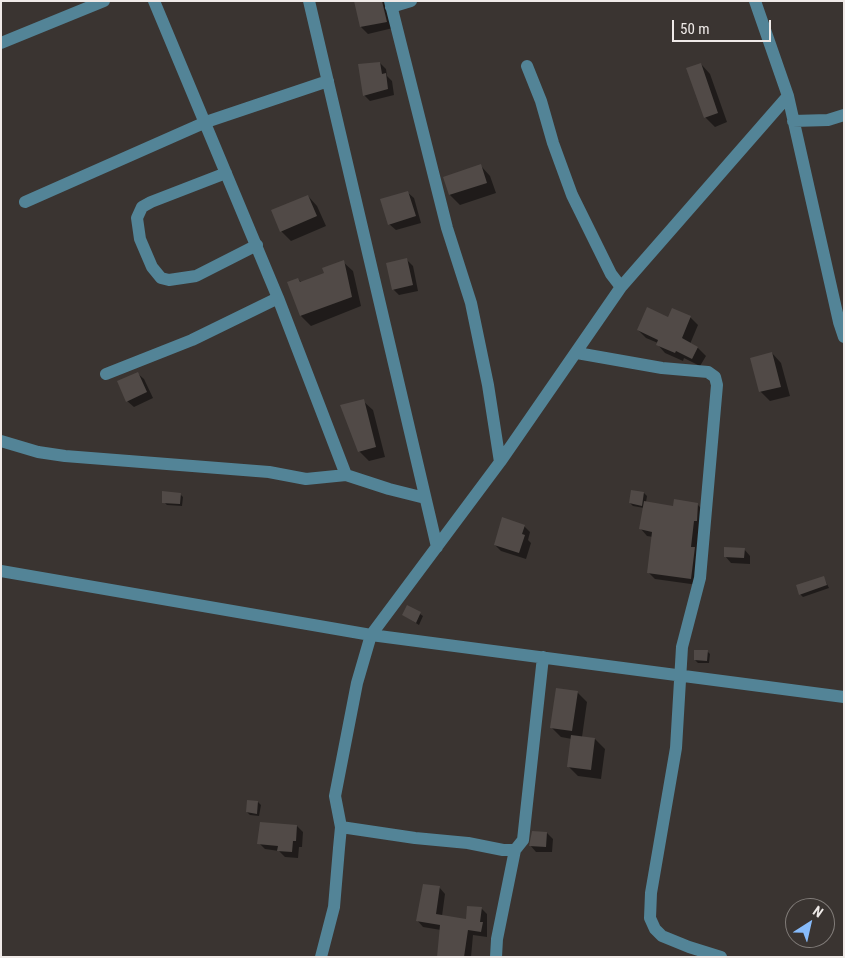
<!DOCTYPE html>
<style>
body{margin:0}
#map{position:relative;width:845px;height:958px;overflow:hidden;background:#3a3431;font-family:"Roboto Condensed",sans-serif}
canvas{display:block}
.frame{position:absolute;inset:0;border:2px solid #efeae8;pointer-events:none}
.north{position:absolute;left:785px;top:898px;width:50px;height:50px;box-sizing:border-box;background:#3a3431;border:1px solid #827d7a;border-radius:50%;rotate:35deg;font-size:14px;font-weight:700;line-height:20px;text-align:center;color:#efeae8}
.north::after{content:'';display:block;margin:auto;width:18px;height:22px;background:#87bbfb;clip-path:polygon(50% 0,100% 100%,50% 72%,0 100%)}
.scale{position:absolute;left:672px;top:20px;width:99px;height:22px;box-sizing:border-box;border:2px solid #efeae8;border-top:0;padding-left:6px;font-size:15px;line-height:18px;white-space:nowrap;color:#efeae8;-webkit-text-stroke:4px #3a3431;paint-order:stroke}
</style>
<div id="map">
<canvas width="845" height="958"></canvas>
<div class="frame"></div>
<div class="north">N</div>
<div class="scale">50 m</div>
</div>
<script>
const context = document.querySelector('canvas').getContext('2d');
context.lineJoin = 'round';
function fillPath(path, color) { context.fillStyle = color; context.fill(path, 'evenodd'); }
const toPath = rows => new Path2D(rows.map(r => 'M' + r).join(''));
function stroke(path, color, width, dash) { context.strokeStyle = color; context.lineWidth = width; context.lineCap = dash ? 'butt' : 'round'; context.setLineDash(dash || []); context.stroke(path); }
fillPath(toPath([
 [356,1,387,1,393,28,368,34,361,27],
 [380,63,386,69,387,76,392,81,394,95,370,101,364,95],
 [701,64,710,74,727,122,715,127,705,117],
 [481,166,490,176,496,193,460,205,450,195,445,178],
 [407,192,414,198,421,223,396,230,389,224],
 [308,196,317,206,326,226,291,241,281,231],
 [407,260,413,266,418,291,399,295,393,289],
 [343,262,353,271,361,306,311,326,301,316,288,283,298,279,302,283,326,274],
 [690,317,698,325,690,344,698,348,706,356,700,366,684,358,683,361,665,353,658,345,658,343,646,338,638,330,669,319],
 [772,353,781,363,790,396,770,401,760,391],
 [137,373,144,379,153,398,134,407,127,401],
 [363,401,373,410,385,457,369,461,359,451],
 [632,491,644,493,647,496,646,502,674,507,697,504,704,511,698,585,655,579,648,572,653,537,647,536,641,529,644,508,633,506,630,503],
 [180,494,183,497,182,506,167,505,164,502],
 [524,526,530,532,528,540,531,543,526,559,501,551,495,545],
 [744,549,750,556,750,564,731,563,725,556],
 [824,578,829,588,803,597,800,594],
 [408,606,423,616,419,625,403,615],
 [707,651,710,654,709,663,698,663,695,660],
 [577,692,587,702,582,737,595,739,605,749,601,779,578,776,568,766,572,739,561,737,551,727],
 [258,802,261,805,259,816,250,815,247,812],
 [297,826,303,832,302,847,299,847,298,858,285,857,279,851,265,849,259,843],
 [547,833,553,839,552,852,536,852,530,845],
 [439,887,445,894,442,916,467,921,481,908,487,914,487,937,473,935,471,957,438,957,441,930,423,927,417,920]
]), '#0007');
fillPath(toPath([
 [354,1,382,1,387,22,360,27],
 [380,62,382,74,386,73,388,89,363,96,358,64],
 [701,63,718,113,704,118,686,68],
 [481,164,487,183,449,195,443,177],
 [408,191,416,216,388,225,380,199],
 [308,195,317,216,280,232,271,210],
 [407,258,413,285,392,290,386,263],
 [344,260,352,297,300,316,287,282,298,278,300,282,324,273,322,268],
 [647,307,668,317,672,308,691,316,682,338,698,347,692,359,676,351,675,353,656,345,658,340,637,330],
 [772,352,781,387,759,392,750,358],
 [138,372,147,392,126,402,117,381],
 [364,399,376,447,358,452,340,405],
 [631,490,644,492,642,506,629,503],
 [162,491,181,493,180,504,162,503],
 [674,499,698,503,697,521,694,521,691,547,695,547,691,579,647,573,652,532,639,529,644,501,673,506],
 [502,517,525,525,522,534,525,535,519,553,494,545],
 [724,547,745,548,744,558,724,557],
 [824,576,827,585,799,595,796,585],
 [407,605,421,612,416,623,402,615],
 [694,650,708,650,707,661,694,660],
 [556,688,578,691,572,731,550,728],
 [571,735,595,738,591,770,567,767],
 [247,800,258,801,257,814,246,812],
 [260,822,297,825,296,841,293,841,292,852,277,851,278,846,257,844],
 [532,831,547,832,546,847,529,846],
 [423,884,440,886,436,914,466,919,467,906,482,907,480,922,483,922,481,932,468,930,464,957,437,957,440,925,416,921]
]), '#514a47');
stroke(toPath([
 [154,1,278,298,346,475],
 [309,1,437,547],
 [390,1,447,228,471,303,488,385,500,462],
 [755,1,788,96,839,322,844,337],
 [391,7,411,1],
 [1,43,104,1],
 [527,66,541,101,553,143,572,195,611,274,621,287],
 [793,121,828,120,844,115],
 [226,173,151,202,142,207,137,218,140,239,152,267,161,278,169,280,196,276,257,245],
 [25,202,206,122,328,81],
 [577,353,662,368,708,372,715,377,717,385,700,578,682,647,676,748,651,893,650,918,655,929,662,936,689,947,721,957],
 [106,374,192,340,278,298],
 [1,441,38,452,65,456,269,472,306,479,346,475,389,489,425,498],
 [1,571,371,635,844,697],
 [341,827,415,838,468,843,503,850,515,850,523,840,543,657],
 [321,957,334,907,339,848,341,827,335,796,357,683,371,635,500,462,621,287,788,96],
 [496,957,497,939,515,850]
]), '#538497', 12);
</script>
